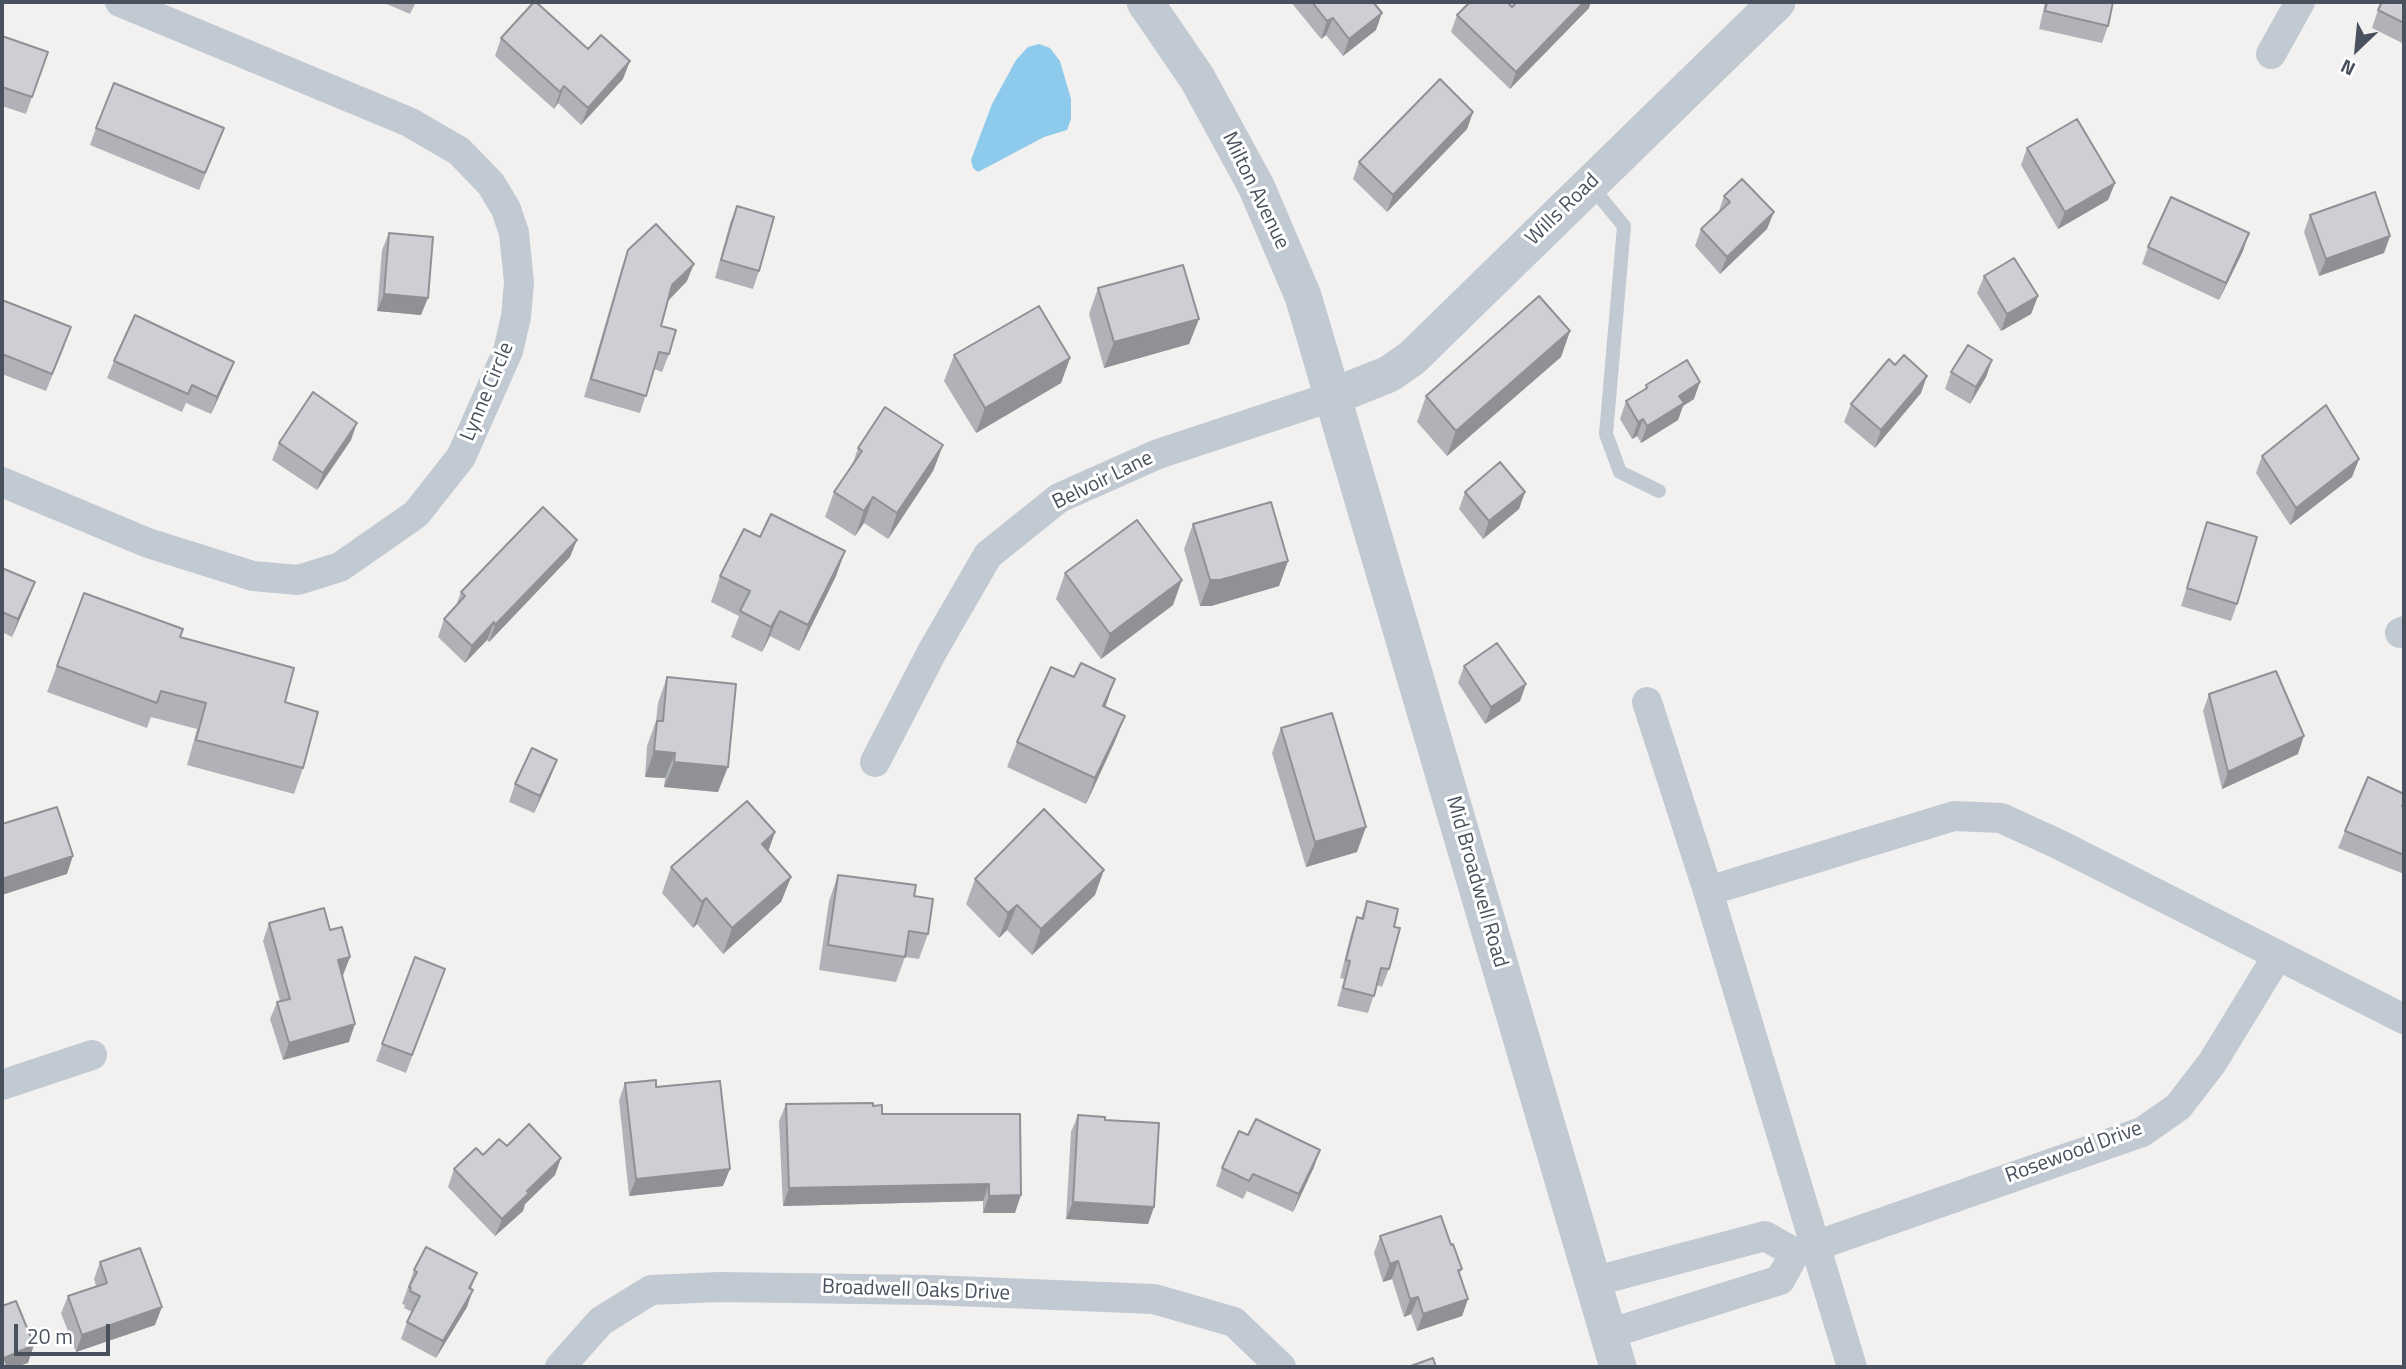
<!DOCTYPE html>
<style>
body{margin:0}
#map{position:relative;width:2406px;height:1369px;overflow:hidden;background:#f3f1f0;font-family:"Titillium Web",sans-serif}
canvas{display:block}
.frame{position:absolute;inset:0;border:4px solid #49515e;pointer-events:none}
.north{position:absolute;left:2322px;top:14px;width:70px;height:70px;-webkit-text-stroke:5px #fff;paint-order:stroke;rotate:206deg;font-size:19px;font-weight:700;line-height:28px;text-align:center;color:#49515e}
.north::after{content:'';display:block;margin:auto;width:24px;height:32px;background:#49515e;clip-path:polygon(50% 0,100% 100%,50% 72%,0 100%)}
.scale{position:absolute;left:14px;top:1324px;width:96px;height:32px;box-sizing:border-box;border:4px solid #49515e;border-top:0;padding-left:9px;font-size:21px;line-height:24px;white-space:nowrap;color:#49515e;-webkit-text-stroke:5px #fff;paint-order:stroke}
</style>
<div id="map">
<canvas width="2406" height="1369"></canvas>
<div class="frame"></div>
<div class="north">N</div>
<div class="scale">20 m</div>
</div>
<script>
const context = document.querySelector('canvas').getContext('2d');
context.lineJoin = 'round';
function fillPath(path, color) { context.fillStyle = color; context.fill(path, 'evenodd'); }
const toPath = rows => new Path2D(rows.map(r => 'M' + r).join(''));
function stroke(path, color, width, dash) { context.strokeStyle = color; context.lineWidth = width; context.lineCap = dash ? 'butt' : 'round'; context.setLineDash(dash || []); context.stroke(path); }
function write(font, color, halo, rows, align = 'center') {
  context.font = font + ' "Titillium Web",sans-serif'; context.lineWidth = 6; context.setLineDash([]); context.textBaseline = 'middle'; context.strokeStyle = halo; context.fillStyle = color; for (const [text, x, y, turn = 0] of rows) {
    context.save(); context.translate(x, y); context.rotate((+turn || 0) * Math.PI / 180); context.textAlign = isNaN(turn) ? turn : align; if (halo) context.strokeText(text, 0, 0); context.fillText(text, 0, 0); context.restore();
  }
}
fillPath(toPath([
 [1039,44,1050,48,1060,61,1071,99,1071,119,1067,130,1044,137,978,172,973,168,971,160,992,104,1016,60,1028,47]
]), '#8ecaeb');
stroke(toPath([
 [1591,186,1624,226,1606,434,1620,472,1659,491]
]), '#c1c9d2', 14);
stroke(toPath([
 [2271,54,2300,2],
 [2,482,148,543,253,576,298,580,340,567,416,514,461,457,508,351,516,317,519,282,514,233,506,209,491,184,459,151,409,122,120,2],
 [2400,633,2404,631],
 [1647,702,1708,891,1954,816,2001,818,2058,844,2404,1019],
 [875,762,933,650,988,555,1059,498,1158,454,1334,396],
 [1707,888,1852,1367],
 [2,1085,92,1055],
 [1795,1253,2142,1132,2178,1107,2212,1063,2278,955],
 [1592,1282,1765,1236,1795,1253,1780,1280,1608,1334],
 [560,1367,601,1321,651,1290,720,1287,931,1290,1154,1299,1234,1322,1281,1367]
]), '#c1c9d2', 30);
stroke(toPath([
 [1145,2,1197,78,1256,186,1303,296,1618,1367],
 [1334,396,1389,374,1412,358,1777,2]
]), '#c1c9d2', 37);
fillPath(toPath([
 [382,2,416,2,410,14],
 [1291,2,1373,2,1376,30,1343,56,1326,35,1321,39],
 [2045,2,2113,2,2108,26,2102,43,2039,29],
 [2404,2,2404,44,2372,28,2378,10],
 [1512,7,1589,8,1510,89,1451,32,1457,15],
 [2,36,48,52,26,114,2,106],
 [501,38,588,49,623,79,581,125,558,103,554,109,495,56],
 [1473,112,1467,129,1387,212,1353,179,1359,162],
 [96,128,217,146,199,190,90,145],
 [2027,148,2115,183,2108,200,2058,229,2021,165],
 [1724,196,1767,229,1720,274,1695,246,1701,229,1718,214],
 [737,206,759,271,753,289,715,278,730,223],
 [2310,215,2390,236,2384,253,2319,276,2304,232],
 [389,233,421,315,377,311,382,250],
 [2148,247,2243,251,2219,300,2142,264],
 [628,250,687,281,668,301,661,326,669,354,662,372,654,369,640,413,584,397,622,267],
 [1984,276,2038,296,2031,314,2001,331,1977,293],
 [1098,288,1199,319,1189,344,1104,368,1089,314],
 [2,300,65,345,46,391,2,374],
 [1570,331,1561,357,1447,456,1417,422,1426,396],
 [954,355,1070,358,1061,383,976,433,944,381],
 [1992,360,1986,377,1970,404,1945,389,1951,372],
 [114,361,234,362,227,379,211,414,186,403,182,412,107,378],
 [1646,385,1694,399,1683,406,1678,420,1641,443,1637,436,1632,439,1620,419,1626,401,1645,389],
 [1921,393,1875,448,1844,422,1851,404],
 [351,440,317,490,272,460,279,443],
 [943,445,933,471,888,539,864,523,855,536,825,517,834,492,852,466,858,448],
 [2262,456,2359,459,2352,477,2290,525,2256,473],
 [1465,492,1525,492,1519,509,1483,539,1459,509],
 [2207,522,2237,604,2231,621,2181,606],
 [1193,524,1288,561,1279,586,1211,606,1200,606,1184,549],
 [760,537,845,551,836,576,799,651,770,636,762,652,731,637,739,616,711,602,720,576],
 [570,557,489,642,487,640,465,663,438,637,444,619,456,606,461,592],
 [2,568,28,600,12,637,2,632],
 [1065,573,1173,605,1101,659,1056,599],
 [84,593,180,637,285,702,303,768,294,794,187,765,197,729,151,717,147,728,47,692],
 [1464,666,1526,684,1520,701,1485,724,1458,683],
 [667,677,718,792,664,787,665,778,645,777,647,746,656,721,658,703],
 [1074,677,1105,707,1125,716,1115,741,1086,804,1007,767,1017,742],
 [2209,694,2298,754,2222,789,2203,711],
 [1281,728,1357,852,1306,867,1272,753],
 [557,760,550,778,534,813,509,802,515,784],
 [2404,794,2403,807,2404,807,2404,874,2338,848,2345,831],
 [775,832,768,851,791,877,781,902,723,954,697,924,693,928,662,893,671,867],
 [838,875,914,896,928,934,919,959,905,957,896,982,819,970,829,901],
 [975,879,1095,895,1032,955,1007,930,999,938,966,904],
 [1367,901,1394,927,1389,969,1382,987,1377,985,1368,1013,1337,1006,1344,979,1340,978,1351,934,1357,917,1361,918],
 [269,923,330,930,350,957,343,975,342,975,349,1042,283,1060,270,1019,277,1002,280,1001,263,941],
 [415,957,445,969,406,1073,376,1061],
 [625,1083,656,1087,723,1186,629,1196,619,1100],
 [786,1104,873,1106,882,1114,1020,1114,1015,1213,983,1213,983,1201,783,1206,779,1121],
 [1078,1115,1105,1120,1154,1207,1148,1224,1066,1219,1071,1132],
 [507,1146,561,1158,555,1175,525,1204,523,1211,495,1236,448,1187,454,1169,483,1155],
 [1314,1167,1293,1212,1247,1191,1243,1199,1216,1186,1222,1168],
 [1380,1236,1451,1245,1462,1269,1459,1275,1468,1299,1462,1316,1417,1331,1411,1314,1404,1317,1392,1279,1383,1282,1374,1253],
 [100,1262,155,1325,76,1352,61,1313,68,1296,96,1286,94,1279],
 [414,1270,477,1273,471,1289,467,1307,436,1358,401,1339,407,1322,412,1312,404,1308,405,1305,402,1304]
]), '#b0b2b7');
fillPath(toPath([
 [1584,2,1591,2,1589,8,1510,89,1516,72],
 [1382,13,1376,30,1343,56,1349,39],
 [1333,18,1326,35,1321,39,1327,21],
 [630,61,623,79,581,125,588,108],
 [564,86,558,103,554,109,560,92],
 [1473,112,1467,129,1387,212,1393,195],
 [2115,183,2108,200,2058,229,2065,212],
 [1774,212,1767,229,1720,274,1727,257],
 [2249,233,2243,251,2219,300,2226,283],
 [2390,236,2384,253,2319,276,2326,259],
 [694,264,687,281,666,303,672,285],
 [384,294,428,298,421,315,377,311],
 [2038,296,2031,314,2001,331,2007,314],
 [1199,319,1189,344,1104,368,1114,342],
 [1570,331,1561,357,1447,456,1456,431],
 [1070,358,1061,383,976,433,985,408],
 [1992,360,1986,377,1970,404,1976,387],
 [234,362,227,379,211,414,217,397],
 [1927,376,1921,393,1875,448,1881,430],
 [1700,382,1694,399,1683,406,1678,420,1641,443,1647,426,1679,396],
 [1643,419,1637,436,1632,439,1638,422],
 [357,423,351,440,317,490,323,473],
 [943,445,933,471,888,539,897,513],
 [2359,459,2352,477,2290,525,2296,508],
 [1525,492,1519,509,1483,539,1489,521],
 [873,497,864,523,855,536,864,511],
 [577,540,570,557,489,642,495,625],
 [845,551,836,576,799,651,808,625],
 [1288,561,1279,586,1211,606,1200,606,1210,580],
 [1182,580,1173,605,1101,659,1110,634],
 [35,582,28,600,12,637,18,619],
 [780,611,770,636,762,652,771,627],
 [494,622,487,640,465,663,472,646],
 [1115,679,1106,705,1094,731,1103,706],
 [1526,684,1520,701,1485,724,1491,707],
 [1125,716,1115,741,1086,804,1095,778],
 [2304,736,2298,754,2222,789,2228,772],
 [654,751,675,753,665,778,645,777],
 [557,760,550,778,534,813,540,796],
 [674,762,728,767,718,792,664,787],
 [1366,827,1357,852,1306,867,1315,842],
 [775,832,766,858,762,844],
 [73,856,67,874,2,895,2,879],
 [1104,870,1095,895,1032,955,1041,929],
 [791,877,781,902,723,954,732,928],
 [706,898,697,924,693,928,702,902],
 [1017,905,1007,930,999,938,1008,913],
 [350,957,343,975,331,978,338,960],
 [355,1024,349,1042,283,1060,289,1043],
 [1320,1150,1314,1167,1293,1212,1299,1194],
 [561,1158,555,1175,525,1204,523,1211,495,1236,502,1219,527,1191],
 [730,1169,723,1186,629,1196,636,1179],
 [989,1184,983,1201,783,1206,789,1188],
 [1021,1195,1015,1213,983,1213,989,1196],
 [1073,1202,1154,1207,1148,1224,1066,1219],
 [1398,1261,1392,1279,1383,1282,1390,1264],
 [473,1290,467,1307,436,1358,443,1341],
 [1418,1297,1411,1314,1404,1317,1410,1299],
 [1468,1299,1462,1316,1417,1331,1423,1314],
 [162,1307,155,1325,76,1352,82,1335],
 [34,1345,28,1363,16,1367,2,1367,4,1358]
]), '#909195');
const building = toPath([
 [534,2,536,2,588,49,601,35,630,61,588,108,564,86,560,92,501,38,534,2],
 [1312,2,1373,2,1382,13,1349,39,1333,18,1327,21,1312,2],
 [1470,2,1507,2,1512,7,1517,2,1584,2,1516,72,1457,15,1470,2],
 [2047,2,2113,2,2108,26,2045,11,2047,2],
 [2382,2,2404,2,2404,23,2378,10,2382,2],
 [2,36,48,52,32,97,2,87,2,36],
 [1440,79,1473,112,1393,195,1359,162,1440,79],
 [114,83,224,128,205,173,96,128,114,83],
 [2077,119,2115,183,2065,212,2027,148,2077,119],
 [1742,179,1774,212,1727,257,1701,229,1730,202,1724,196,1742,179],
 [2375,192,2390,236,2326,259,2310,215,2375,192],
 [2171,197,2249,233,2226,283,2148,247,2171,197],
 [737,206,774,217,759,271,721,260,737,206],
 [656,224,694,264,672,285,661,326,676,330,669,354,659,352,646,396,591,379,628,250,656,224],
 [389,233,433,237,428,298,384,294,389,233],
 [2014,258,2038,296,2007,314,1984,276,2014,258],
 [1183,265,1199,319,1114,342,1098,288,1183,265],
 [1539,296,1570,331,1456,431,1426,396,1539,296],
 [2,300,71,327,52,374,2,354,2,300],
 [1039,306,1070,358,985,408,954,355,1039,306],
 [135,315,234,362,217,397,192,385,188,394,114,361,135,315],
 [1968,345,1992,360,1976,387,1951,372,1968,345],
 [1904,355,1927,376,1881,430,1851,404,1889,359,1895,365,1904,355],
 [1687,360,1700,382,1679,396,1684,403,1647,426,1643,419,1638,422,1626,401,1647,388,1646,385,1687,360],
 [313,392,357,423,323,473,279,443,313,392],
 [2326,405,2359,459,2296,508,2262,456,2326,405],
 [885,407,943,445,897,513,873,497,864,511,834,492,862,451,858,448,885,407],
 [1500,462,1525,492,1489,521,1465,492,1500,462],
 [1271,502,1288,561,1220,580,1210,580,1193,524,1271,502],
 [543,507,577,540,495,625,494,622,472,646,444,619,465,596,461,592,543,507],
 [771,514,845,551,808,625,780,611,771,627,740,611,750,591,720,576,744,529,760,537,771,514],
 [1137,520,1182,580,1110,634,1065,573,1137,520],
 [2207,522,2257,537,2237,604,2187,588,2207,522],
 [2,568,35,582,18,619,2,612,2,568],
 [84,593,183,629,180,637,294,668,285,702,318,712,303,768,196,740,206,703,161,691,157,703,57,666,84,593],
 [1497,643,1526,684,1491,707,1464,666,1497,643],
 [1081,663,1115,679,1103,706,1125,716,1095,778,1017,742,1051,667,1074,677,1081,663],
 [2276,671,2304,736,2228,772,2209,694,2276,671],
 [667,677,736,684,728,767,674,762,675,753,654,751,657,721,663,721,667,677],
 [1332,713,1366,827,1315,842,1281,728,1332,713],
 [532,748,557,760,540,796,515,784,532,748],
 [2368,777,2404,794,2404,802,2402,806,2404,807,2404,855,2345,831,2368,777],
 [747,801,775,832,762,844,791,877,732,928,706,898,702,902,671,867,747,801],
 [57,807,73,856,2,879,2,824,57,807],
 [1044,809,1104,870,1041,929,1017,905,1008,913,975,879,1044,809],
 [838,875,916,885,914,896,933,899,928,934,909,931,905,957,828,945,838,875],
 [1367,901,1398,909,1394,927,1400,928,1389,969,1381,968,1374,996,1343,988,1350,961,1346,960,1357,917,1363,919,1367,901],
 [324,908,330,930,342,927,350,957,338,960,355,1024,289,1043,277,1002,290,999,269,923,324,908],
 [415,957,445,969,412,1055,382,1044,415,957],
 [656,1080,656,1087,720,1081,730,1169,636,1179,625,1083,656,1080],
 [873,1103,873,1106,882,1105,882,1114,1020,1114,1021,1195,989,1196,989,1184,789,1188,786,1104,873,1103],
 [1078,1115,1105,1117,1105,1120,1159,1123,1154,1207,1073,1202,1078,1115],
 [1256,1119,1320,1150,1299,1194,1253,1174,1249,1181,1222,1168,1239,1131,1248,1135,1256,1119],
 [529,1124,561,1158,527,1191,529,1193,502,1219,454,1169,476,1148,483,1155,499,1139,507,1146,529,1124],
 [1441,1216,1451,1245,1453,1244,1462,1269,1458,1270,1468,1299,1423,1314,1418,1297,1410,1299,1398,1261,1390,1264,1380,1236,1441,1216],
 [426,1247,477,1273,469,1288,473,1290,443,1341,407,1322,420,1296,410,1291,411,1288,409,1287,417,1272,414,1270,426,1247],
 [140,1248,162,1307,82,1335,68,1296,107,1283,100,1262,140,1248],
 [16,1301,34,1345,4,1358,8,1367,2,1367,2,1306,16,1301],
 [1433,1358,1436,1367,1408,1367,1433,1358]
]);
fillPath(building, '#cdcfd5');
stroke(building, '#909195', 2);
write('21px', '#49515e', '#fff', [
 ["Milton Avenue",1255,191,64],
 ["Wills Road",1563,210,-44],
 ["Lynne Circle",488,392,-67],
 ["Belvoir Lane",1103,481,-26],
 ["Mid Broadwell Road",1476,882,74],
 ["Rosewood Drive",2074,1153,-20],
 ["Broadwell Oaks Drive",916,1291,2]
]);
</script>
